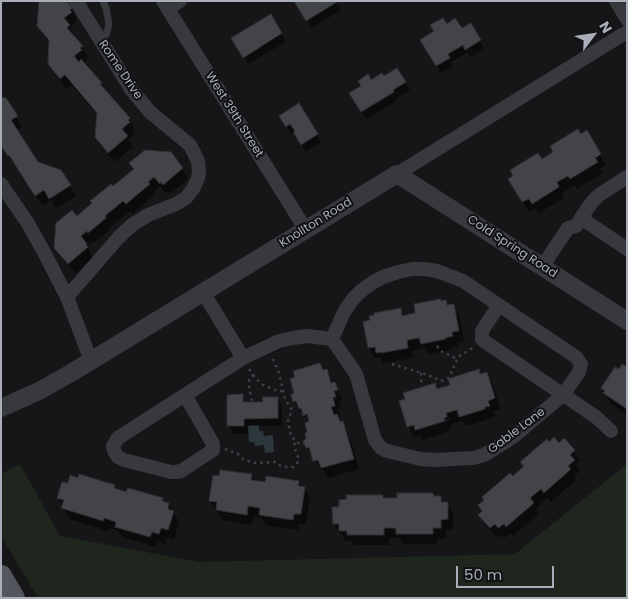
<!DOCTYPE html>
<style>
body{margin:0}
#map{position:relative;width:628px;height:599px;overflow:hidden;background:#161618;font-family:Poppins,sans-serif}
canvas{display:block}
.frame{position:absolute;inset:0;border:2px solid #a8afb8;pointer-events:none}
.north{position:absolute;left:568px;top:10px;width:50px;height:50px;-webkit-text-stroke:4px #111113;paint-order:stroke;rotate:59deg;font-size:14px;font-weight:700;line-height:20px;text-align:center;color:#a8afb8}
.north::after{content:'';display:block;margin:auto;width:18px;height:22px;background:#a8afb8;clip-path:polygon(50% 0,100% 100%,50% 72%,0 100%)}
.scale{position:absolute;left:456px;top:566px;width:98px;height:22px;box-sizing:border-box;border:2px solid #a8afb8;border-top:0;padding-left:6px;font-size:15px;line-height:18px;white-space:nowrap;color:#a8afb8;-webkit-text-stroke:4px #111113;paint-order:stroke}
</style>
<div id="map">
<canvas width="628" height="599"></canvas>
<div class="frame"></div>
<div class="north">N</div>
<div class="scale">50 m</div>
</div>
<script>
const context = document.querySelector('canvas').getContext('2d');
context.lineJoin = 'round';
function fillPath(path, color) { context.fillStyle = color; context.fill(path, 'evenodd'); }
const toPath = rows => new Path2D(rows.map(r => 'M' + r).join(''));
function stroke(path, color, width, dash) { context.strokeStyle = color; context.lineWidth = width; context.lineCap = dash ? 'butt' : 'round'; context.setLineDash(dash || []); context.stroke(path); }
function write(font, color, halo, rows, align = 'center') {
  context.font = font + ' Poppins,sans-serif'; context.lineWidth = 4; context.setLineDash([]); context.textBaseline = 'middle'; context.strokeStyle = halo; context.fillStyle = color; for (const [text, x, y, turn = 0] of rows) {
    context.save(); context.translate(x, y); context.rotate((+turn || 0) * Math.PI / 180); context.textAlign = isNaN(turn) ? turn : align; if (halo) context.strokeText(text, 0, 0); context.fillText(text, 0, 0); context.restore();
  }
}
fillPath(toPath([
 [20,464,60,536,200,562,515,554,627,464,627,598,38,598,1,536,1,474]
]), '#1e261e');
fillPath(toPath([
 [248,425,259,425,259,431,263,431,264,436,273,435,274,452,265,453,264,445,255,446,254,442,249,442]
]), '#2c373b');
fillPath(toPath([
 [336,1,341,10,312,28,299,8],
 [71,8,77,19,75,21,76,23,70,28,75,36,74,38,82,47,88,57,86,59,87,61,84,64,101,83,107,94,129,119,135,129,133,131,135,133,128,139,133,147,115,162,102,147,96,137,98,116,71,85,67,89,55,75,49,64,50,43,45,37,38,26],
 [270,16,286,42,248,64,232,39],
 [470,24,484,48,471,57,468,52,451,62,453,66,441,73,422,40,446,25,461,30],
 [397,70,410,90,396,98,398,100,366,119,351,94,371,81,383,78],
 [1,98,16,117,22,127,17,131,37,163,70,186,76,196,56,208,51,200,42,205,1,145],
 [280,116,317,135,321,142,306,152,294,132,291,134],
 [600,154,606,165,600,168,603,173,577,189,575,185,562,193,564,198,539,213,536,208,529,212,515,190,542,160],
 [130,163,182,168,188,179,170,194,168,192,166,193,160,186,153,193,154,195,133,214,130,211,110,227,111,229,95,242,94,241,87,246,92,255,91,256,93,258,75,273,62,258,56,247,77,218,134,170],
 [445,301,448,306,453,305,459,316,464,341,457,343,458,347,450,348,451,350,428,354,424,348,412,351,413,358,383,363,380,357,375,358,369,348,364,323,400,309,404,317,417,314,441,302],
 [627,368,627,415,611,404,603,388,619,371],
 [326,370,343,400,339,401,341,407,338,408,340,417,337,417,348,433,359,469,328,478,323,470,321,470,307,447,309,423,301,411,300,412,294,402,323,371],
 [487,374,493,384,500,409,493,411,495,416,490,418,490,419,466,426,463,421,451,424,452,427,449,428,450,431,422,440,420,435,414,437,408,427,400,402,435,385,438,389],
 [450,418,451,420,415,431,415,429],
 [228,396,242,396,247,403,264,403,277,398,282,406,282,426,248,426,248,434,233,434,229,426],
 [549,444,559,444,574,451,580,461,576,465,580,471,574,476,576,480,551,502,547,498,536,509,539,514,513,536,510,533,505,538,501,534,497,538,486,525,480,515,513,478,525,467,522,463],
 [251,475,255,482,266,484,298,482,301,488,304,488,310,498,306,524,299,524,298,530,266,525,262,518,254,516,252,525,223,520,210,501],
 [114,486,116,490,162,499,164,502,169,504,179,522,174,539,167,538,165,544,158,541,156,547,122,537,119,531,109,528,108,531,69,519,58,498],
 [382,496,384,500,440,497,444,504,447,504,453,514,453,529,446,530,446,538,438,538,438,544,403,544,400,538,389,538,389,545,354,545,352,541,346,541,342,534,340,534,334,524,340,508]
]), '#0007');
const building = toPath([
 [39,1,67,1,72,8,70,10,72,12,64,18,70,25,67,28,83,46,80,48,82,50,74,56,79,62,81,59,102,83,100,84,130,118,128,120,130,122,122,129,128,136,108,153,95,137,97,113,65,75,60,79,48,64,49,40,37,26,39,1],
 [294,1,337,1,337,2,306,21,294,1],
 [271,14,282,33,243,58,231,38,271,14],
 [443,18,447,24,455,18,462,28,471,23,481,40,465,50,463,45,448,54,450,58,436,66,420,40,434,31,430,25,443,18],
 [397,68,406,82,393,90,394,92,361,112,349,93,361,86,358,81,368,74,371,80,382,73,384,76,397,68],
 [1,97,6,98,18,116,11,120,38,162,61,170,71,185,49,199,44,190,35,196,9,155,8,156,1,146,1,97],
 [299,103,318,134,301,145,293,132,295,131,290,124,286,127,279,116,299,103],
 [578,129,581,134,587,130,601,154,595,158,598,162,570,179,568,176,557,182,559,187,532,204,529,199,522,202,508,179,513,176,510,170,538,153,542,159,553,152,550,146,578,129],
 [145,150,171,152,183,168,163,185,161,182,160,184,154,177,148,182,150,184,126,204,123,201,105,216,106,218,88,233,87,231,81,236,87,244,86,245,88,247,68,264,54,248,56,223,72,210,77,216,92,203,90,201,111,184,113,186,134,169,129,163,145,150],
 [440,299,441,301,446,300,447,305,454,304,459,331,452,332,453,336,445,338,446,339,421,344,419,338,407,340,408,348,381,353,381,352,376,353,375,347,368,348,363,322,370,320,369,316,374,315,374,313,401,308,402,316,415,313,414,304,440,299],
 [320,363,323,370,327,369,331,383,335,382,338,390,334,391,336,397,333,397,335,406,331,407,334,415,337,414,340,422,343,421,354,459,321,468,318,460,313,461,309,447,306,448,303,441,306,439,305,433,307,432,305,423,309,421,307,414,303,416,301,408,299,409,296,401,293,402,291,395,294,393,290,379,295,377,293,371,320,363],
 [622,364,627,367,627,409,603,393,605,391,601,388,615,367,619,369,622,364],
 [479,369,480,374,487,372,495,398,488,401,490,406,485,407,485,409,459,417,457,410,446,413,447,417,444,418,445,421,415,430,414,425,407,427,399,401,405,399,403,393,435,383,437,389,450,385,448,379,479,369],
 [243,394,243,402,263,402,262,397,278,397,278,418,244,419,244,426,227,426,227,395,243,394],
 [554,437,559,443,564,438,575,450,570,455,575,460,568,466,571,469,544,493,541,489,530,498,534,503,506,527,504,524,498,528,495,524,490,528,478,515,482,511,478,505,484,500,482,497,510,473,513,476,524,466,520,462,547,439,549,442,554,437],
 [220,470,252,474,251,480,265,482,266,476,299,481,298,486,305,487,301,514,294,514,293,520,259,515,260,508,248,506,247,515,216,510,217,502,209,501,213,475,219,476,220,470],
 [79,474,115,485,114,488,126,492,128,488,163,498,162,501,169,503,168,509,174,511,168,530,161,528,159,534,152,532,150,537,115,527,116,522,104,518,103,521,61,508,64,500,57,498,62,482,68,483,70,475,78,478,79,474],
 [397,493,433,493,434,496,441,496,441,502,448,502,448,519,441,520,441,528,433,528,433,534,396,534,396,528,384,528,384,535,347,535,347,531,339,531,339,524,333,524,332,507,339,507,339,500,347,499,346,495,383,495,383,498,397,498,397,493]
]);
fillPath(building, '#424448');
stroke(building, '#303134', 1);
stroke(toPath([
 [437,346,441,351,457,359],
 [273,359,279,373,285,399,292,410,288,421,291,436,298,443,304,444],
 [392,364,428,375,441,381,449,378,458,357,474,347],
 [249,369,253,375,249,379,249,387,252,402],
 [421,373,421,379,422,385],
 [253,375,261,384,277,391,283,391],
 [225,449,238,454,244,460,256,463,275,462,281,466,286,467,293,467,298,462,298,457,295,449,294,439]
]), '#3d4044', 2.5, [2.5, 4]);
stroke(toPath([
 [101,42,106,35,109,24,106,8,103,1]
]), '#37393d', 7);
stroke(toPath([
 [163,1,306,230],
 [616,1,627,19],
 [168,9,180,1],
 [397,174,627,32],
 [627,177,599,195,592,202,581,218,627,249],
 [1,184,27,222,45,254,67,297,91,361],
 [542,267,568,228,576,226,581,218],
 [412,269,425,269,437,271,463,281,576,357,581,364,579,372,563,395,513,437,484,455,473,458,435,460,421,459,387,451,381,448,375,440,356,374,332,339,344,312,353,299,361,291,372,283,383,277,398,272,412,269],
 [203,292,243,358],
 [67,297,119,237,132,225,148,215,176,204,186,198,193,189,198,178,199,172,198,161,190,145,150,112,131,89,76,1],
 [499,305,482,331,482,339,484,341,596,417,611,431],
 [185,395,213,444,213,450,181,471,175,472,171,472,124,460,118,457,114,451,113,446,118,438,185,395],
 [185,395,243,358,279,341,293,338,307,336,332,339]
]), '#37393d', 14);
stroke(toPath([
 [1,408,39,391,71,373,397,174,627,321]
]), '#37393d', 18);
stroke(toPath([
 [1,576,14,598]
]), '#53565c', 22);
write('12px', '#a8afb8', '#111113', [
 ["Rome Drive",120,70,56],
 ["West 39th Street",234,115,58],
 ["Knollton Road",316,223,-32],
 ["Cold Spring Road",512,247,33],
 ["Gable Lane",517,431,-37]
]);
</script>
